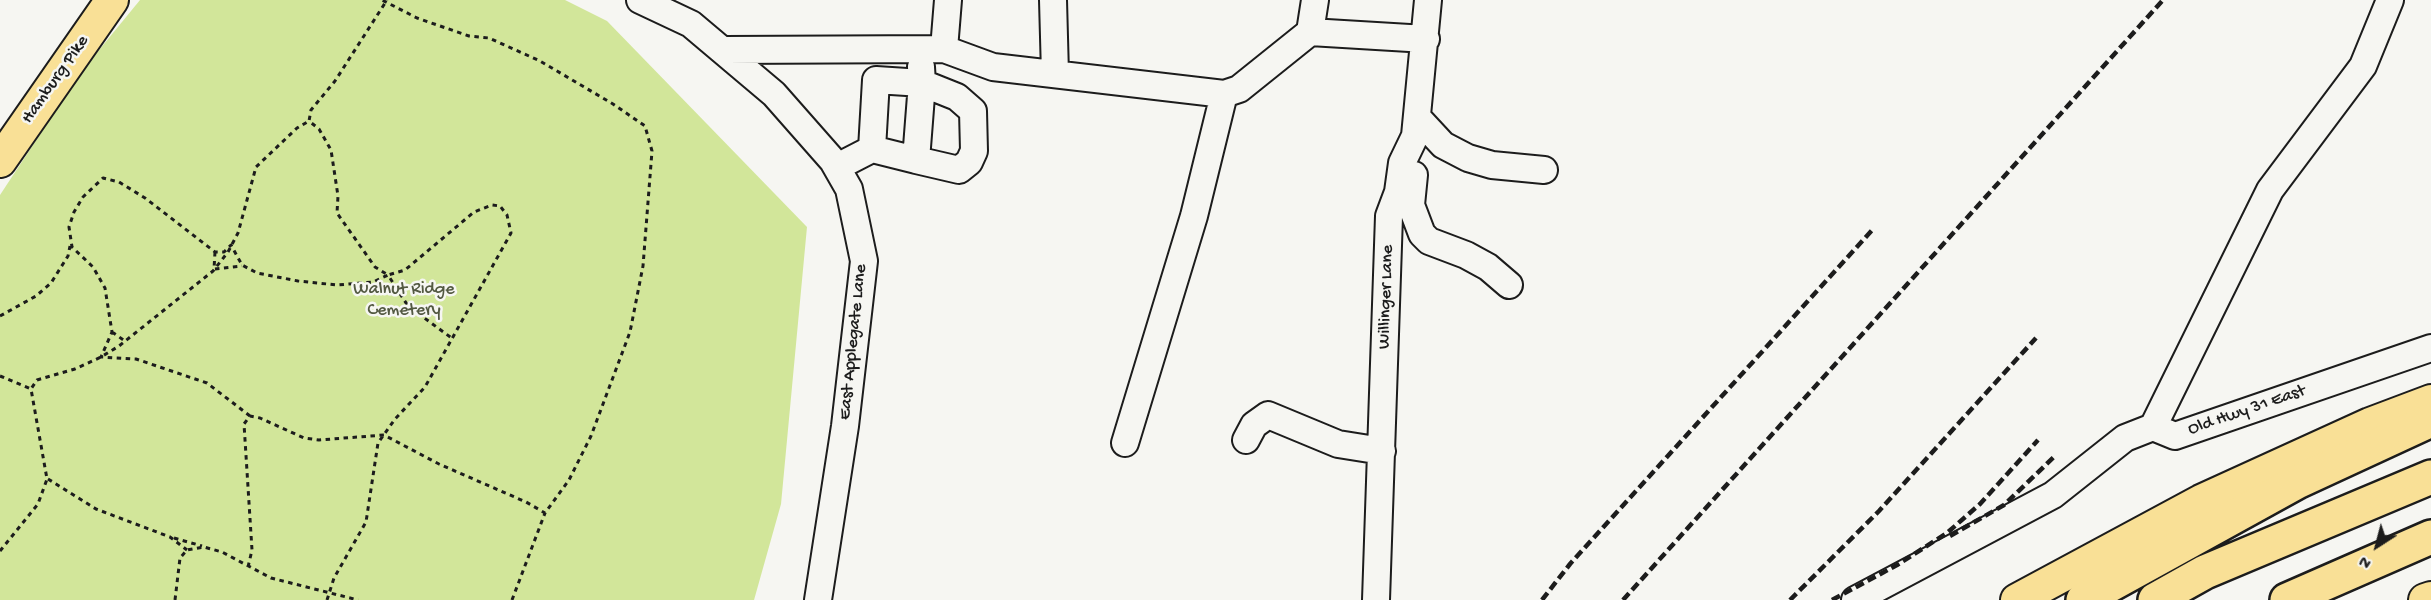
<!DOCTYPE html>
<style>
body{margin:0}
#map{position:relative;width:2431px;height:600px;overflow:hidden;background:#f6f6f2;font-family:"Gochi Hand",sans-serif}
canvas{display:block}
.north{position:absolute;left:2347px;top:516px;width:60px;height:60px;-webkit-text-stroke:4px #f6f6f2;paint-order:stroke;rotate:216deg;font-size:16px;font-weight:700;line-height:24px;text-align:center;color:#1c1c1c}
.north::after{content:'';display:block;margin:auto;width:21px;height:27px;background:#1c1c1c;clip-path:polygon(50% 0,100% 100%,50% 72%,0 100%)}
</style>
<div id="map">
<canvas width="2431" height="600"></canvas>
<div class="north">N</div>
</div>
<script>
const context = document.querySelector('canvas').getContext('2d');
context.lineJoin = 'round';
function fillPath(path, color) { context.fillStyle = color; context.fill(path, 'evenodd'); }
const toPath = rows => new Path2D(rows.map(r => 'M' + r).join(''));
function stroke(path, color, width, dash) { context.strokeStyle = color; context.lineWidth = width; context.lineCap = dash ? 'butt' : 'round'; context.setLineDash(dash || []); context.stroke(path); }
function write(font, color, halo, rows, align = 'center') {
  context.font = font + ' "Gochi Hand",sans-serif'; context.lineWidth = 5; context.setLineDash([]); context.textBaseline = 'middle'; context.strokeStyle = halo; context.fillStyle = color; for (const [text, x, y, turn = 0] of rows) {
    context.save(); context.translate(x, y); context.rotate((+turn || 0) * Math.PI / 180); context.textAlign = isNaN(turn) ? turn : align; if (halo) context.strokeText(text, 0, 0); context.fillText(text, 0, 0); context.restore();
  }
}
fillPath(toPath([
 [140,0,565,0,607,21,807,227,781,504,754,600,0,600,0,195,81,72]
]), '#d2e69a');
const minor = toPath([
 [640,0,691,24,774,94,833,161,849,189,864,261,845,426,818,600],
 [1053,0,1055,74],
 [1310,32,1315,0],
 [944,49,948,0],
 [725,50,944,49,993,67,1224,94,1239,89,1310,32,1426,39],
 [1417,117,1443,145,1468,158,1492,165,1544,170],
 [916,160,959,170,969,162,974,151,973,111,957,97,922,83,921,67],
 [837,167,872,149,876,80,922,83,916,160,872,149],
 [1414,175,1411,205,1422,234,1429,241,1466,255,1488,267,1509,285],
 [2153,427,2270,190,2363,66,2390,0],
 [1246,440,1254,425,1268,415,1338,444,1382,451],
 [1125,443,1194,216,1224,94],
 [1376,600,1389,216,1398,192,1402,163,1415,136,1428,0],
 [1855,600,2053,495,2125,438,2153,427,2175,436,2431,348]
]);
const major = toPath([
 [0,161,112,0],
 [2017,600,2201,501,2370,424,2431,401],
 [2425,600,2431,598]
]);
const highway = toPath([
 [2083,600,2297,482,2431,420],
 [2155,600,2205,572,2431,477],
 [2287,600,2431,537]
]);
stroke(minor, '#1c1c1c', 30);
stroke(major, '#1c1c1c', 36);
stroke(highway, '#1c1c1c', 38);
stroke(toPath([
 [215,252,214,269,242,266],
 [0,316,36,296,51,283,68,256,70,246],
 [112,332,125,341],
 [0,376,31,389],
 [250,416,207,383,136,359,101,357,112,332,105,288,93,267,72,247,69,227,74,212,83,197,103,178,119,182,145,198,215,252,224,252,231,245,242,265,257,273,298,281,337,285,373,282,388,275,408,306,453,339],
 [48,479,96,509,170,537,187,550],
 [174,538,202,546],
 [0,551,38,504,47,479,31,389,37,380,75,369,101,357,119,346,213,271,228,252,238,233,256,167,297,128,309,121],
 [248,567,252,550,244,424,250,416,260,418,304,438,319,440,384,435,439,464,526,502,545,513,569,480,591,436,630,332,643,266,652,151,645,126,613,104,540,61,489,38,469,36,417,18,382,0],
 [175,600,180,558,187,550,204,547,222,552,271,578,358,600],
 [327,600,334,578,366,522,378,443,395,419,425,387,511,233,507,215,500,206,492,205,474,212,405,270,388,275,375,267,337,213,338,196,331,150,319,129,309,121,311,110,335,81,387,0],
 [512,600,545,513]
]), '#1c1c1c', 3, [4.5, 4.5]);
stroke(minor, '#f6f6f2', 26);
stroke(major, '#f9e096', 32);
stroke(highway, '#f9e096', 33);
stroke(toPath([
 [1950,536,2004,505,2056,455],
 [1542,600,1570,564,1874,228],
 [1623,600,2163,0],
 [1790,600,1879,511,2036,338],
 [1832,600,1897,565,1947,533,1980,504,2038,440]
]), '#1c1c1c', 4.5, [9, 4.5]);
write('18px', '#1c1c1c', '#f6f6f2', [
 ["Hamburg Pike",56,80,-55],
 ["Willinger Lane",1387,297,-88],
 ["East Applegate Lane",854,342,-84],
 ["Old Hwy 31 East",2247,411,-19]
]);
write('18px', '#535942', '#f6f6f2', [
 ["Walnut Ridge",404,290],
 ["Cemetery",404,311]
]);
</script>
